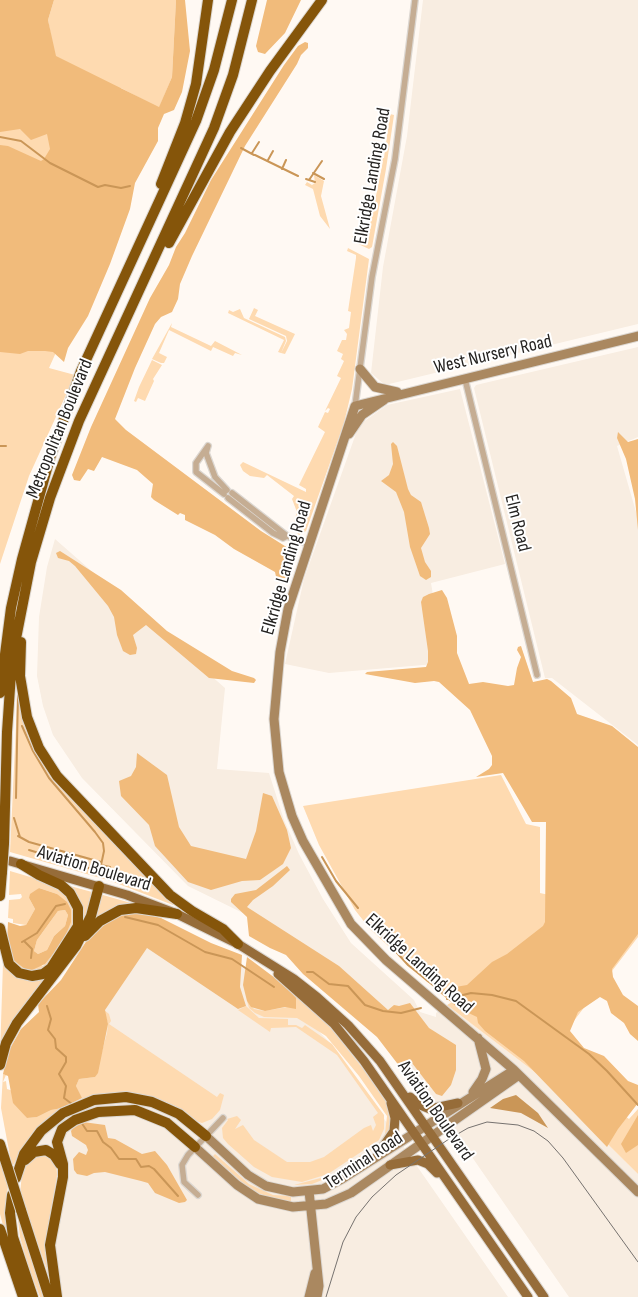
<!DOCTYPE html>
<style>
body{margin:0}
canvas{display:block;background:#fff9f3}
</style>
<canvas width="638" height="1297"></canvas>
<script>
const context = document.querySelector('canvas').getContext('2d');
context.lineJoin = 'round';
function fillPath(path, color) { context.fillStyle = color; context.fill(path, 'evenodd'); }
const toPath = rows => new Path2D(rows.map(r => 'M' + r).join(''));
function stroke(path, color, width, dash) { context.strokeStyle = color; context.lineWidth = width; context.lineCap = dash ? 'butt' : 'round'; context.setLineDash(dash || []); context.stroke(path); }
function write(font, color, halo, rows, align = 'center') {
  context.font = font + ' "Sofia Sans Condensed",sans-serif'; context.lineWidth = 4; context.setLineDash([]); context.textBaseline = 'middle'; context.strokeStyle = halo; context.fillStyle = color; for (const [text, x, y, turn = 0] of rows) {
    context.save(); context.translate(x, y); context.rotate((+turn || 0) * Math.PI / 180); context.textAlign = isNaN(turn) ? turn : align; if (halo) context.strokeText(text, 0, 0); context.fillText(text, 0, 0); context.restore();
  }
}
fillPath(toPath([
 [423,0,638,0,638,324,385,385,371,373,383,267,407,136],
 [638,347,638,437,617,446,638,519,638,745,552,678,545,678,474,388,476,385],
 [460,389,505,564,431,583,444,660,435,664,329,673,285,664,304,579,359,425,387,405],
 [55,539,225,688,217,769,269,773,284,820,299,854,323,899,351,943,414,1000,420,1012,436,1017,436,1013,447,1005,536,1073,638,1174,638,1297,569,1297,402,1056,249,916,188,886,82,778,53,735,43,706,37,676,39,617,47,567],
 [108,929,239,964,261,980,310,1022,328,1041,380,1113,508,1297,43,1297,21,1210,32,1182,14,1112]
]), '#f8ede1');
fillPath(toPath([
 [0,0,52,42,48,20,54,0,176,0,172,77,159,108,121,88,75,310,49,368,75,375,29,476,0,564],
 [390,114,394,115,386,169,372,247,369,249,354,242,352,236,356,236,356,240,361,241,366,240,374,204,371,202,375,201,383,161,379,159,384,158],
 [314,175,324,181,321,196,330,229,320,216,313,189,305,185,307,182,312,185,315,183],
 [348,248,369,259,352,389,344,423,306,531,299,535,292,527,297,512,292,499,294,496,267,475,264,478,250,476,243,471,240,465,243,462,306,492,306,489,299,485,325,432,318,427,325,412,328,413,330,409,328,408,325,411,341,378,337,376,344,361,341,359,343,354,337,351,342,340,346,340,347,334,344,330,349,328,351,312,348,311,356,258,356,255,347,251],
 [254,308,258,310,255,316,295,334,285,354,281,353,287,341,286,336,249,319],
 [240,309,244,318,285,337,286,341,281,353,278,352,284,340,228,313,229,310,233,312],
 [172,323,171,327,211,346,215,341,242,355,235,353,233,356,213,347,211,351,169,330,159,353,167,357,164,363,161,363,152,359],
 [152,360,162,365,153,379,154,381,145,401,138,398,136,402,134,401,139,387],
 [18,684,38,752,174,903,173,905,111,881,10,852],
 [501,775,526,824,540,827,540,893,549,895,638,882,638,937,547,1056,629,1119,638,1109,638,1174,536,1073,447,1005,459,998,427,982,370,929,355,910,319,845,303,806],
 [10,871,54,884,73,904,75,922,50,964,38,971,20,970,8,950,43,966,63,942,71,917,57,894,39,888,29,898,35,909,26,925,13,923,13,919,8,918,9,900,20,899,22,897,21,894,9,895],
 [70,886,92,892,94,895,86,922,66,957,20,1014,7,1037,0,1055,3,963,15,974,26,979,40,978,53,970,73,942,82,922,81,903],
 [103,895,131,903,131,906,92,919,100,896],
 [65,910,68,915,65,926,54,936,47,950,38,954,34,951,37,940,58,911],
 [274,976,289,988,323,1018,364,1070,389,1106,392,1126,384,1141,335,1175,312,1184,294,1185,332,1175,379,1143,385,1134,387,1116,359,1076,326,1036,297,1018,264,1017,255,1013,249,1008,247,1001,254,1009,264,1011,288,1007,283,984],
 [246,1006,259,1018,288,1019,288,1025,296,1025,302,1028,305,1025,332,1044,384,1115,384,1129,379,1140,328,1174,302,1182,272,1177,254,1167,228,1144,223,1138,222,1128,228,1120,227,1119,237,1116,241,1120,235,1129,243,1125,254,1140,287,1162,310,1162,324,1157,364,1128,371,1125,373,1131,376,1125,373,1117,378,1113,337,1055,296,1027,271,1028,270,1032,238,1010],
 [104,1010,109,1014,111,1021,109,1024,217,1097,220,1093,224,1095,220,1110,212,1119,202,1123,196,1121,181,1111,156,1099,96,1096,82,1099,76,1086,79,1079,95,1077,107,1033,108,1024],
 [3,1074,6,1075,3,1082,6,1081,7,1089,13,1091,27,1118,37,1117,51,1110,62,1108,34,1131,12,1167,1,1108],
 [46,1154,56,1164,57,1175,46,1240,48,1272,20,1194,22,1173,29,1159],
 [215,1154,249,1184,273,1195,291,1196,291,1202,273,1199,251,1190,212,1157],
 [0,1157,8,1184,6,1211,9,1240,7,1240,0,1214],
 [17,1212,45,1297,40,1297,29,1269,20,1237]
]), '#fedab0');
fillPath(toPath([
 [0,0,54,0,48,20,56,56,159,107,172,77,176,0,185,0,190,51,182,92,174,110,164,114,158,128,158,141,135,183,130,209,110,264,88,316,68,348,64,362,53,352,45,351,28,351,20,354,0,352,0,145,8,146,41,161,44,159,50,149,47,134,31,140,20,129,0,132],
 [267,0,301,0,285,33,265,54,258,52,256,46],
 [305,42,308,43,308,48,301,55,297,64,245,146,192,256,180,284,178,299,172,312,161,317,155,324,135,368,115,419,126,430,261,531,296,553,290,576,277,581,275,572,234,549,215,535,185,520,185,515,180,513,178,515,154,500,151,497,153,484,137,470,102,457,94,471,88,469,80,481,74,480,72,475,91,427,150,298,169,265,176,247,185,233,211,180,284,65,298,46],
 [618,432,628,442,638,439,638,530,635,499,626,459,617,438],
 [393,442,397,446,408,489,411,495,421,502,429,528,430,534,421,548,425,562,431,571,431,577,426,580,420,576,410,547,404,512,396,492,381,481,389,475,393,464,391,444],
 [60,551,121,590,167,631,232,671,254,678,256,680,254,683,209,678,146,625,133,635,137,648,136,654,130,655,123,651,117,635,114,617,108,606,75,566,69,561,58,558,56,553],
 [442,590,447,598,457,636,457,653,469,684,483,682,508,686,514,685,517,668,521,657,517,650,518,647,521,646,533,682,547,679,551,681,571,698,577,714,612,726,638,747,638,934,612,969,613,977,623,995,638,1006,638,1041,630,1034,624,1023,611,1013,607,1001,600,997,578,1012,570,1031,584,1048,604,1056,628,1081,638,1085,638,1103,618,1129,607,1147,524,1061,485,1031,478,1023,477,1017,458,1008,440,993,444,989,467,985,492,962,507,954,543,926,545,922,546,822,532,822,503,773,476,777,489,769,492,765,492,756,470,710,439,682,434,681,415,683,365,674,367,672,426,667,428,662,428,651,421,602,423,597,429,594],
 [137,753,167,775,179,827,191,846,246,859,256,831,263,793,272,796,287,830,291,848,283,864,260,880,242,881,211,890,188,882,155,846,149,825,121,796,119,781,131,776,136,767],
 [287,866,290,870,273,886,253,900,247,907,339,966,388,1010,394,1005,399,1006,410,1003,429,1028,456,1045,456,1070,451,1085,442,1096,436,1094,412,1063,406,1069,400,1067,377,1037,303,974,286,955,270,948,249,936,247,917,231,902,231,899,235,894,256,890],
 [39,888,57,894,67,902,71,910,71,922,63,942,45,964,32,970,25,969,12,959,7,941,8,922,20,926,26,925,35,909,29,898,30,894],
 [65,910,68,915,65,926,54,936,47,950,38,954,34,951,37,940,58,911],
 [122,912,142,913,161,918,211,943,242,955,240,987,246,1006,238,1009,147,948,105,1010,108,1024,98,1073,95,1077,79,1079,76,1086,82,1098,62,1108,51,1110,37,1117,27,1118,13,1103,8,1076,3,1074,8,1052,21,1029,39,1012,38,1004,61,980,91,934,105,922],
 [247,957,283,984,296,998,296,1009,285,1007,265,1011,251,1007,247,1001,243,985],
 [638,1115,638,1145,626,1153,621,1144],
 [83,1122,105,1125,108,1138,115,1139,142,1154,155,1151,167,1165,187,1200,185,1202,179,1203,155,1193,148,1183,141,1181,105,1172,94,1173,87,1176,77,1174,74,1170,73,1159,79,1152,86,1155,88,1150,86,1145,72,1136,71,1131,73,1128]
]), '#f1bb7b');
fillPath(toPath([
 [516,1095,538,1113,548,1128,521,1113,490,1108,503,1099]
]), '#ca9657');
stroke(toPath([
 [0,137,21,141,50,163,98,187,105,185,121,188,130,186],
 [241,148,254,155],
 [252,153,259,142],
 [255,155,298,176],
 [268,160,273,151],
 [282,169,286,160],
 [313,173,324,179],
 [306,179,315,182],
 [309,180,322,161],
 [0,446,6,446],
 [22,726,33,751,49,778,95,832,103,843,104,851,101,865,95,870,29,850],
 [16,798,18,692],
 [14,818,20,837],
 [18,836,29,842,101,862],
 [322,857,336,881,358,908],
 [101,865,110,867],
 [125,917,158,925,205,952,232,959,274,987],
 [369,922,408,965,449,998],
 [24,941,32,949,31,958],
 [22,942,37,933,56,906,65,904],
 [307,972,313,972,329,984,348,986,365,1005,383,1011,401,1013,421,1008],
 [447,999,471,993,492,995,516,1001,589,1054,607,1071,638,1105],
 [47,1006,51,1019,48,1030,55,1039,56,1048,66,1057,66,1062,59,1074,66,1086,64,1098,72,1104],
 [81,1122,87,1131,97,1131,103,1142,111,1148,119,1159,136,1159,141,1167,149,1166,154,1169,178,1196]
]), '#ca9657', 2);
const street = toPath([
 [465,379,537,675],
 [355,406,372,277,395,159,415,0],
 [208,446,196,463,196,472,224,494],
 [208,446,206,453,215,477,227,490],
 [232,493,287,536,308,544],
 [228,498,273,533,283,538,287,536],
 [198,1195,184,1182,182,1165,188,1155,223,1118]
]);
const secondary = toPath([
 [638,336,355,406,288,609,280,652,274,719,279,772,292,816,303,841,351,924,386,960,514,1070,638,1192],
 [360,369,375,387,397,392],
 [349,434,362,415,384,400],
 [473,1092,482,1079,486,1069,478,1038],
 [206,1136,248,1175,266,1186,293,1192,323,1189,342,1179,514,1070],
 [195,1147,237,1185,258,1199,293,1207,326,1204,351,1193,519,1075],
 [309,1191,319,1286,317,1297],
 [309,1297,315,1273]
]);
const primary = toPath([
 [10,861,127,895,177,914,238,944,294,979,317,997,348,1025,380,1061,544,1297],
 [278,974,334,1024,364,1061,528,1297],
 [410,1097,418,1104,430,1109,458,1103],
 [378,1154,394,1131,395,1118,391,1103],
 [390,1165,418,1160,428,1164,437,1173]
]);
const highway = toPath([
 [161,184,185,123,196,84,208,0],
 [169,243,230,132,270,71,322,0],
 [21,642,20,676,27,717,39,748,57,776,170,895,192,911,223,929,238,944],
 [0,693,11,608,22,559,50,458,81,371,196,121,214,70,232,0],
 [4,844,7,732,12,659,31,562,50,498,79,421,214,128,233,75,252,0],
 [0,896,2,872],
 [0,928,9,964,19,973,32,976,43,974,51,968,78,926,78,908,70,893,61,885,39,875,21,864],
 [85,936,100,921,120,910,136,908,177,914],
 [0,1065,6,1043,17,1023,76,946,91,916,99,886],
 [0,1144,8,1169],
 [25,1160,34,1152,46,1150,54,1155,60,1164],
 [16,1178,24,1154,41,1131,63,1113,94,1100,126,1097,152,1102,179,1114,206,1136],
 [12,1195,10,1213,13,1237,33,1297],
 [21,1210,49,1297],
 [0,1229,23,1297],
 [57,1297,50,1245,63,1177,63,1164,57,1142,62,1129,75,1120,98,1112,135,1110,167,1123,195,1147]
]);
stroke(street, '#dcd7d1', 8);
stroke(secondary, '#dcd7d1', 11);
stroke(primary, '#dcd7d1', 11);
stroke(highway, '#dcd7d1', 12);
stroke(street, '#c5ad93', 5.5);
stroke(secondary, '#aa8860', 9);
stroke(primary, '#966c39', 9);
stroke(highway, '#85550a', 10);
stroke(toPath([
 [326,1297,343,1242,356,1217,372,1197,396,1175,449,1139,468,1128,487,1122,518,1125,534,1131,548,1141,563,1158,638,1262]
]), '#76726f', 1);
const highwayBridge = toPath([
 [2,872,4,844],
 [8,1169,21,1210]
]);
stroke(highwayBridge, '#dcd7d1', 12, []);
stroke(highwayBridge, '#85550a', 10);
write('19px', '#252321', '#fff', [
 ["Elkridge Landing Road",373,176,-80],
 ["West Nursery Road",493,355,-13],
 ["Metropolitan Boulevard",60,429,-68],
 ["Elm Road",517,523,76],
 ["Elkridge Landing Road",287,568,-74],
 ["Aviation Boulevard",94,869,17],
 ["Elkridge Landing Road",419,964,42],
 ["Aviation Boulevard",435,1111,55],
 ["Terminal Road",364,1161,-33]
]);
</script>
